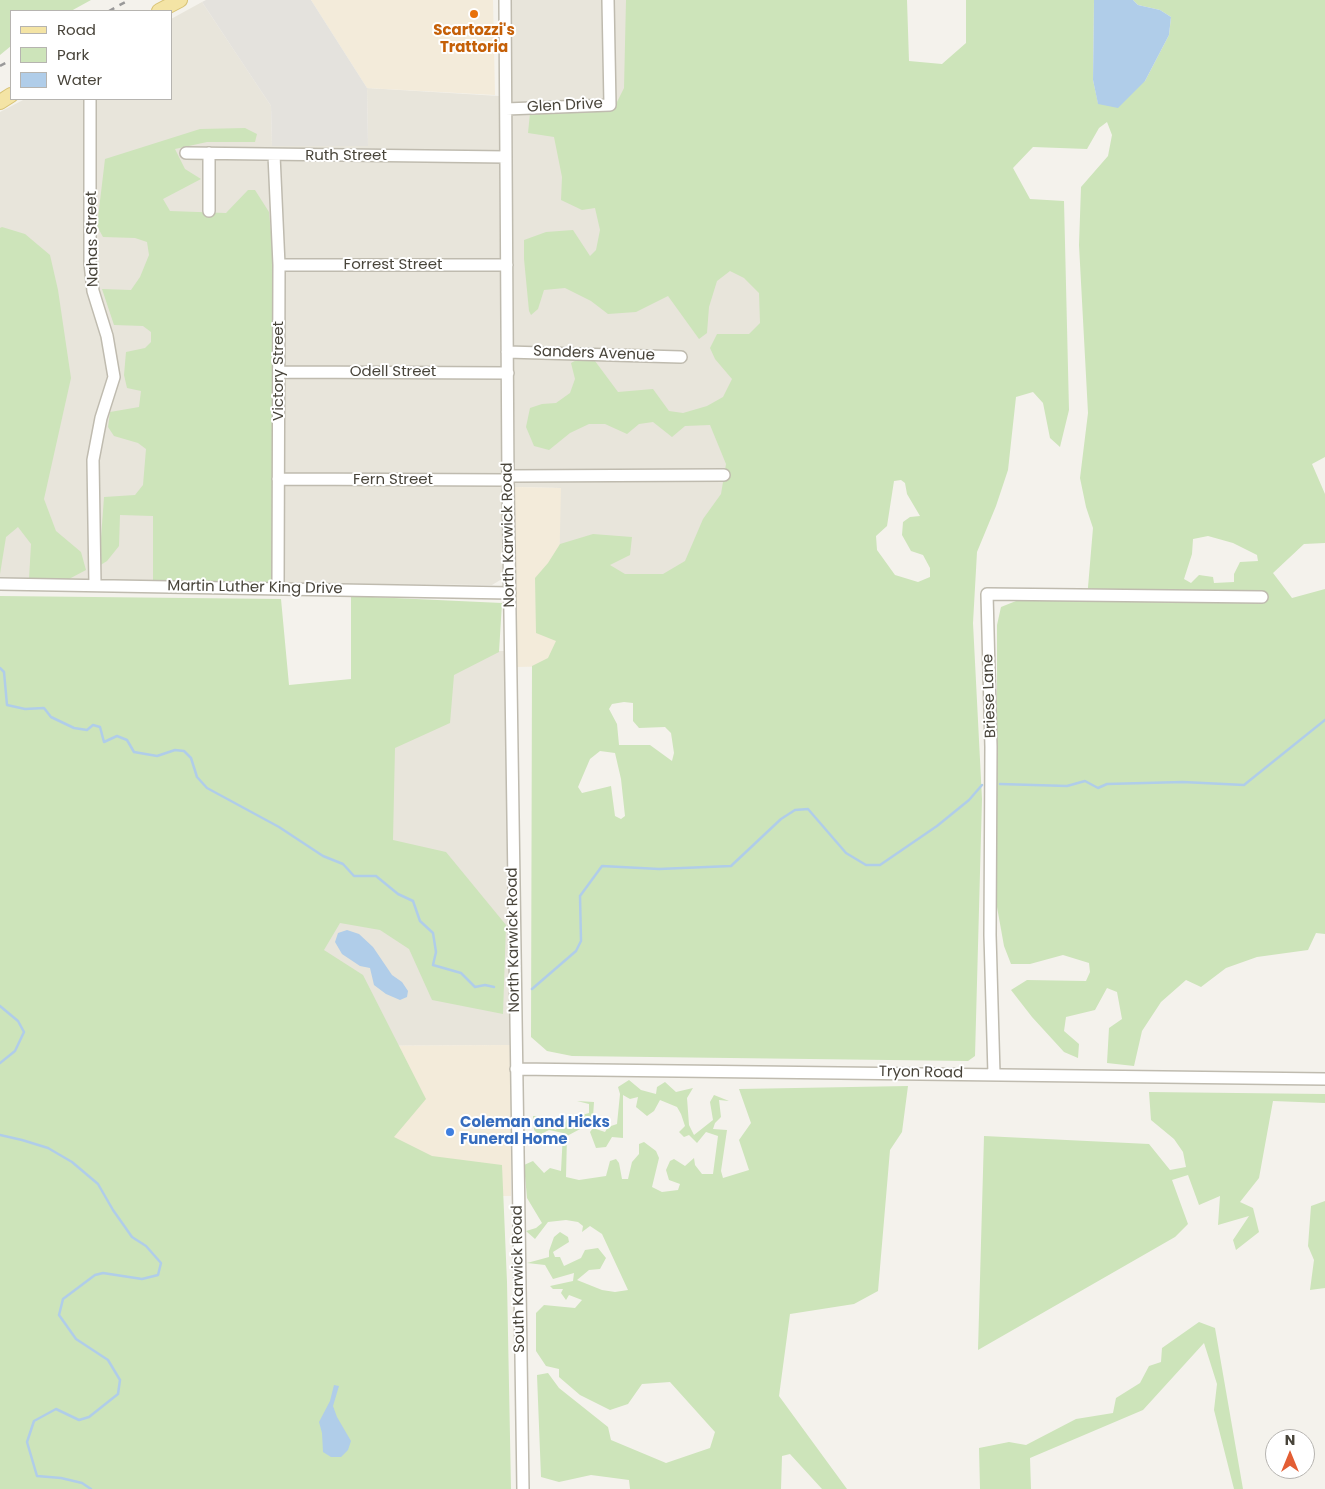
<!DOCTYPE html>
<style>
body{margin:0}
#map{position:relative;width:1325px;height:1489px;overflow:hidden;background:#f4f2ec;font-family:Poppins,sans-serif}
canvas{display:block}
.legend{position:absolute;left:10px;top:10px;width:162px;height:90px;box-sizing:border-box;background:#fff;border:1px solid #b6b4b0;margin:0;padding:6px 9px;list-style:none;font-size:15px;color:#48443a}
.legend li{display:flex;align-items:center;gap:10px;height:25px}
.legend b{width:25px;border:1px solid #b6b4b0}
.north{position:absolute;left:1265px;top:1429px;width:50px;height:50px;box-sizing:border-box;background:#fff;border:1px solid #b6b4b0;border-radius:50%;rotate:0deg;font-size:14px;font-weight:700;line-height:20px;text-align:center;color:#48443a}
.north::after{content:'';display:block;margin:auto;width:18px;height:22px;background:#e35e34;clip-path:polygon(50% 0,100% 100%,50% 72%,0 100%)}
</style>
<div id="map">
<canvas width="1325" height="1489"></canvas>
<ul class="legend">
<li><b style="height:6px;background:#f4e4a5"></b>Road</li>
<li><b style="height:14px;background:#cde4ba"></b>Park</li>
<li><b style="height:14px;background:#b0cde9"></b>Water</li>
</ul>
<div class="north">N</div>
</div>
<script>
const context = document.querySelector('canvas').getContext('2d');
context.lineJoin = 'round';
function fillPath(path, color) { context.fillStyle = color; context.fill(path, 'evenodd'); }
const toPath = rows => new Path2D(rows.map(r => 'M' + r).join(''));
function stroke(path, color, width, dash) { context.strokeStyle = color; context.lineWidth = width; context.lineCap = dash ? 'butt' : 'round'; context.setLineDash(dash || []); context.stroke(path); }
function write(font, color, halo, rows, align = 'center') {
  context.font = font + ' Poppins,sans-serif'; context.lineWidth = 4; context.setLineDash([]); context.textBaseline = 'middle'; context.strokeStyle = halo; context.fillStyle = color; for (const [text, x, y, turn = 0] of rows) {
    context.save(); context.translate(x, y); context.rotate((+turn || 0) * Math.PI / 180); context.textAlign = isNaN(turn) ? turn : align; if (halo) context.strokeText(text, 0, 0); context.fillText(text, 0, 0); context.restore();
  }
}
fillPath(toPath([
 [509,0,645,0,776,183,767,625,558,618,560,488,515,487],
 [202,2,271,106,272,146,368,146,367,88,499,96,502,579,492,585,273,583,153,416,153,582,0,580,0,112,25,99,171,99,171,19],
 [370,651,505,651,511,1045,348,1046,309,953]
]), '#e8e5db');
fillPath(toPath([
 [311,0,493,0,495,95,367,88],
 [515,487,561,488,558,618,561,666,517,667],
 [511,1045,511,1196,348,1197,348,1046]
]), '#f3ebda');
fillPath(toPath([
 [206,0,311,0,367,88,368,146,272,146,271,106,202,2]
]), '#e4e2dd');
fillPath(toPath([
 [0,0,91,0,71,11,11,11,11,46,0,55],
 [626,0,907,0,909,61,942,64,966,43,966,0,1094,0,1093,80,1098,103,1145,81,1169,35,1171,17,1160,10,1138,5,1133,0,1325,0,1325,457,1312,464,1325,494,1325,543,1304,544,1273,573,1292,598,1325,589,1325,934,1316,933,1308,950,1257,957,1226,968,1201,987,1186,980,1161,1002,1142,1031,1134,1066,1107,1063,1109,1028,1122,1019,1117,992,1107,988,1095,1010,1066,1017,1064,1031,1079,1044,1078,1058,1064,1052,1032,1017,1011,990,1027,980,1086,981,1090,972,1089,963,1063,955,1030,964,1011,964,1004,946,997,907,997,625,1001,607,1021,599,1087,599,1093,528,1086,507,1080,478,1088,413,1079,245,1081,187,1108,156,1112,135,1107,122,1099,128,1087,149,1033,147,1013,168,1030,199,1064,201,1069,410,1060,447,1050,438,1043,403,1033,392,1016,397,1008,470,996,506,977,552,973,623,982,799,975,1056,968,1061,572,1056,547,1051,531,1037,532,666,548,658,556,641,536,633,535,578,548,563,560,544,593,534,632,537,630,555,610,565,625,574,663,574,685,561,703,519,721,494,726,464,710,425,685,426,672,437,653,422,639,424,627,434,605,424,589,424,570,433,549,450,534,446,526,427,530,408,542,404,556,403,570,393,575,379,571,363,582,357,595,361,618,392,653,389,669,411,683,413,707,406,723,397,732,379,715,359,710,348,717,334,749,334,760,323,759,293,744,278,730,271,717,281,709,307,707,333,699,339,668,296,636,312,608,314,591,301,565,288,544,290,538,309,531,315,529,311,524,259,524,240,546,232,573,230,590,256,596,250,600,230,595,208,582,210,561,200,562,177,554,137,528,133,530,113,615,106,624,88],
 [901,480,905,483,907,494,920,516,910,517,903,522,902,535,911,551,923,555,930,568,930,577,918,582,895,575,877,550,876,536,887,526,894,481],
 [1208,536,1233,543,1257,555,1258,561,1240,562,1234,574,1234,582,1214,583,1213,577,1199,575,1191,583,1184,579,1192,554,1193,539],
 [624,702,633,703,633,721,639,728,665,727,671,733,674,753,672,761,650,745,619,745,617,724,609,709,612,704],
 [600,751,615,753,621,779,625,816,621,819,615,816,611,786,582,793,578,787,590,759],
 [245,128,257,134,255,142,207,142,175,149,185,169,201,179,163,199,170,211,226,213,248,190,255,190,269,212,275,274,273,583,153,582,153,516,120,515,119,546,107,561,99,566,104,497,135,495,143,485,146,449,138,443,114,436,108,427,110,412,139,407,141,391,127,388,124,375,126,352,145,348,151,342,151,332,143,326,114,325,102,289,131,290,140,277,149,255,147,242,135,238,103,237,97,226,105,159,200,129],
 [2,227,25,234,50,255,58,290,71,378,44,499,56,531,81,552,86,570,69,579,29,579,31,544,18,527,6,537,0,574,0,228],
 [0,596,281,599,289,685,351,679,351,596,502,603,499,652,454,675,450,723,395,748,393,840,446,852,506,925,503,1014,432,1000,409,949,380,930,340,923,324,950,363,975,426,1099,394,1137,432,1156,502,1165,507,1282,511,1489,0,1489],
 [629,1080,641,1090,656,1094,657,1087,665,1082,676,1092,693,1088,687,1098,689,1125,694,1135,713,1120,710,1102,714,1095,729,1101,719,1100,721,1117,715,1123,713,1129,727,1130,721,1171,723,1178,749,1170,739,1140,751,1123,739,1089,908,1086,902,1132,890,1150,878,1291,854,1304,790,1314,779,1396,847,1489,822,1489,790,1454,782,1456,781,1489,630,1489,629,1480,591,1475,559,1482,541,1477,537,1375,548,1373,559,1388,608,1427,611,1440,666,1463,710,1448,715,1432,670,1382,642,1384,628,1404,610,1410,580,1395,559,1377,559,1369,546,1366,536,1351,536,1313,544,1305,575,1308,582,1300,569,1295,566,1300,561,1293,563,1289,553,1289,550,1286,573,1281,574,1273,553,1279,545,1265,527,1263,549,1257,549,1251,554,1237,560,1232,568,1237,569,1242,553,1252,555,1257,560,1257,564,1266,581,1258,585,1250,598,1248,606,1258,600,1269,589,1270,577,1280,602,1290,615,1292,628,1290,602,1234,590,1226,582,1232,583,1226,578,1222,566,1220,548,1222,535,1239,526,1231,536,1228,542,1223,527,1198,524,1165,533,1161,544,1173,550,1168,561,1171,563,1133,549,1130,539,1135,534,1130,533,1116,549,1116,549,1123,555,1130,564,1125,569,1114,578,1116,589,1113,589,1104,577,1101,594,1102,593,1117,583,1119,582,1128,567,1136,566,1177,579,1180,606,1176,610,1161,616,1159,619,1163,622,1179,628,1179,632,1162,639,1154,639,1144,644,1142,656,1151,659,1158,652,1187,662,1192,678,1190,680,1184,669,1180,666,1170,670,1161,674,1159,685,1166,694,1158,695,1165,702,1174,713,1174,718,1136,706,1132,697,1143,689,1135,684,1137,679,1132,685,1126,681,1114,677,1107,660,1100,654,1111,647,1116,636,1107,638,1097,630,1099,623,1095,623,1138,612,1137,606,1147,596,1148,590,1132,593,1128,605,1132,608,1127,617,1124,620,1094,618,1087],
 [1149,1092,1325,1094,1325,1103,1273,1101,1259,1178,1240,1202,1253,1208,1259,1232,1236,1250,1233,1240,1249,1216,1218,1225,1220,1196,1199,1205,1188,1175,1172,1180,1188,1224,1175,1237,978,1350,984,1136,1149,1144,1170,1170,1186,1167,1183,1152,1174,1139,1151,1120],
 [1325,1201,1325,1288,1310,1290,1314,1260,1308,1246,1311,1206],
 [1199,1322,1215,1328,1243,1489,1234,1489,1214,1410,1217,1384,1204,1343,1143,1410,1030,1458,1031,1489,980,1489,979,1448,1009,1442,1026,1445,1076,1419,1113,1413,1116,1398,1140,1383,1149,1366,1161,1362,1162,1348]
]), '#cde4ba');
fillPath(toPath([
 [1094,0,1133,0,1138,5,1160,10,1171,17,1169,35,1145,81,1118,108,1098,104,1093,80],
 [347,930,359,934,373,947,392,975,402,982,408,991,407,997,400,1000,386,994,374,985,370,968,360,966,342,954,335,942,338,933],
 [334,1385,339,1386,333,1406,337,1417,351,1441,348,1450,341,1457,331,1457,323,1452,322,1433,319,1422,330,1401]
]), '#b0cde9');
stroke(toPath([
 [0,668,4,672,7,705,25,709,44,708,51,717,74,728,87,730,93,725,100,727,104,742,117,736,127,740,134,752,157,756,175,750,184,751,191,758,197,777,207,788,279,827,323,856,343,864,354,876,376,876,398,894,413,901,420,921,433,933,436,952,433,965,461,973,475,987,485,985,494,987],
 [1000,784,1067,786,1085,781,1098,788,1107,784,1183,782,1244,785,1325,720],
 [532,989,576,951,581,941,580,896,602,866,659,869,731,866,781,819,795,810,808,809,846,853,866,865,880,865,937,826,969,800,982,785],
 [0,1006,18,1021,24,1032,15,1051,0,1063],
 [0,1135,22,1140,48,1148,72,1162,98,1184,113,1210,132,1237,146,1246,161,1263,158,1275,142,1279,103,1273,95,1275,63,1299,59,1315,76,1339,108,1360,120,1380,118,1394,89,1417,79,1420,56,1409,34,1421,27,1442,37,1476,61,1478,82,1483,91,1489]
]), '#b0cde9', 2.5);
const minor = toPath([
 [505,0,508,480,523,1489],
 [90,99,90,263,93,291,107,336,114,377,101,418,93,460,95,585],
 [506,109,610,105,608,0],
 [186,153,506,157],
 [274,155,279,265,278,588],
 [209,211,209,153],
 [279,265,507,265],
 [507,352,681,357],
 [279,372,508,373],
 [508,476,724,475],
 [278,479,508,480],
 [0,584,510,593],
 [516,1069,1325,1079],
 [994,1074,990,935,991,747,987,594,1262,597]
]);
const major = toPath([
 [159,11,180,0],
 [0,102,11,95]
]);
stroke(minor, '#bfbbaf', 14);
stroke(major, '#d8c376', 16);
stroke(minor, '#fff', 11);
stroke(major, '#f4e4a5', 14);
stroke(toPath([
 [109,11,129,0],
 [0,66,11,60]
]), '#999', 2.5, [6, 6]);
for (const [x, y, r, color] of [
 [474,14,5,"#e8710a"],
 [450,1132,5,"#3f7fe0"]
]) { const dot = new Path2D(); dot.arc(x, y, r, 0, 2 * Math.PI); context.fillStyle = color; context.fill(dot); stroke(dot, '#fff', 2); }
write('bold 15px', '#c56008', '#fff', [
 ["Scartozzi's",474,31],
 ["Trattoria",474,48]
]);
write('15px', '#48443a', '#fff', [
 ["Glen Drive",565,106,-3],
 ["Ruth Street",346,156],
 ["Nahas Street",93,239,-91],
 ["Forrest Street",393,265],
 ["Sanders Avenue",594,354,2],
 ["Victory Street",279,371,-90],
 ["Odell Street",393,372],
 ["Fern Street",393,480],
 ["North Karwick Road",509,535,-91],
 ["Martin Luther King Drive",255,588,1],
 ["Briese Lane",990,696,-92],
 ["North Karwick Road",514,940,-91],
 ["Tryon Road",921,1073,1],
 ["South Karwick Road",519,1279,-91]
]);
write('bold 15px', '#366cbe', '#fff', [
 ["Coleman and Hicks",460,1123],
 ["Funeral Home",460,1140]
], 'left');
</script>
